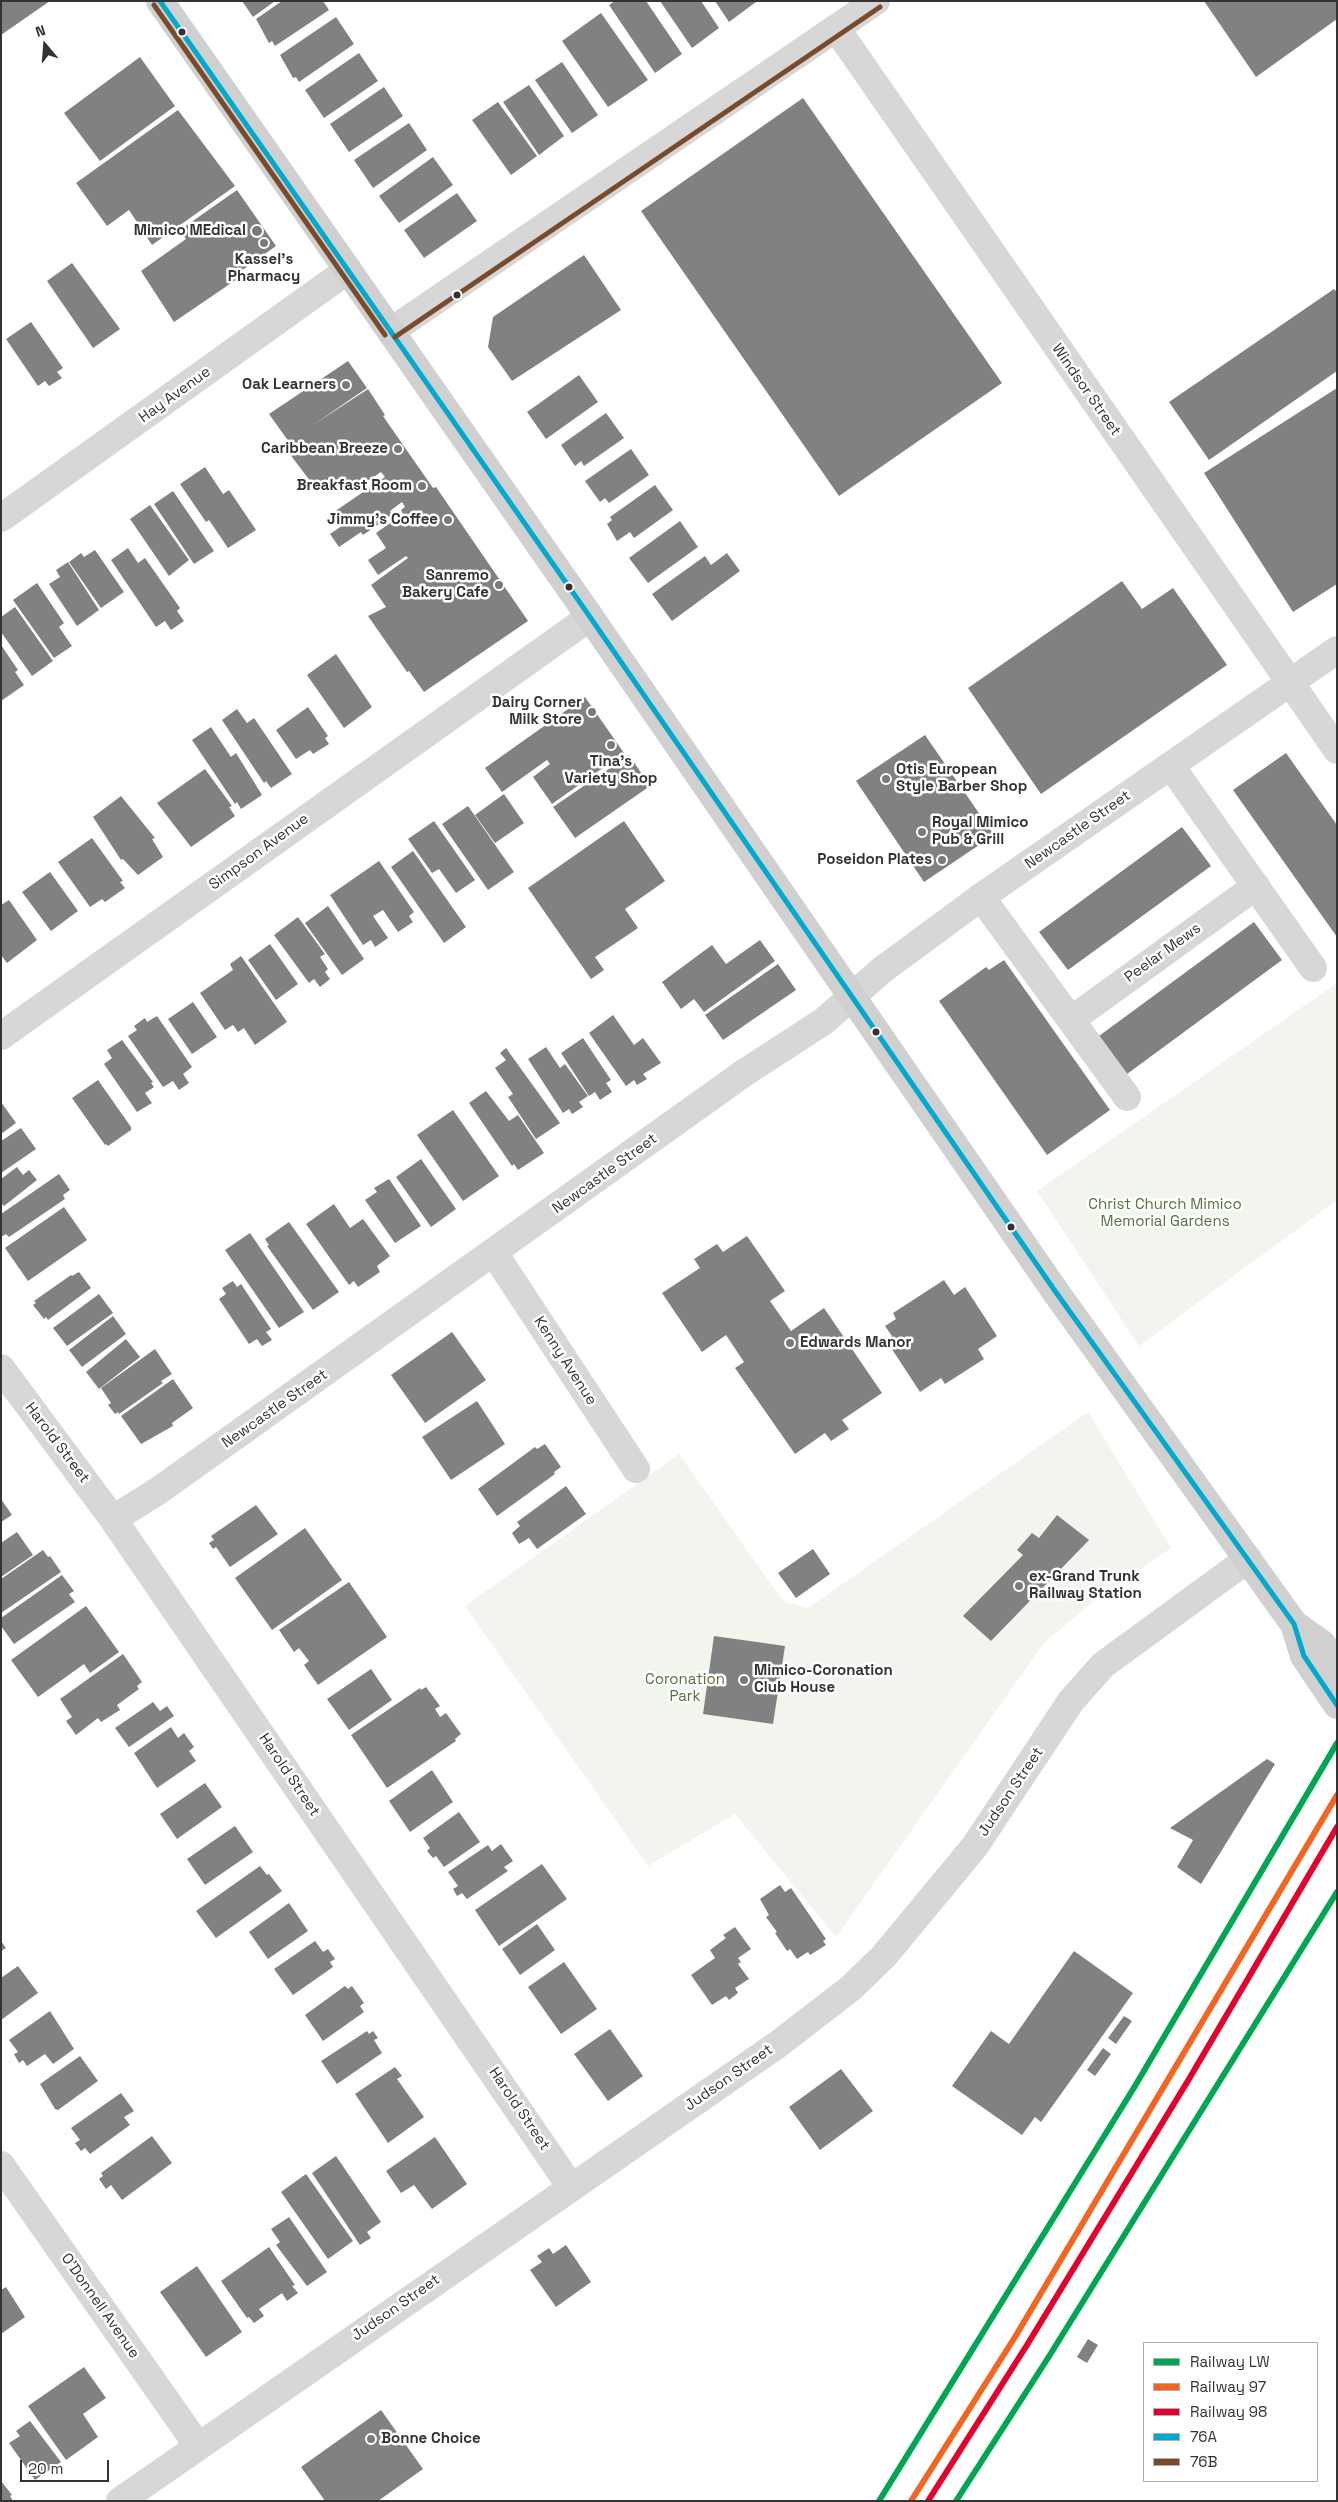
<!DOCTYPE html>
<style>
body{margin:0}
#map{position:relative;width:1338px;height:2502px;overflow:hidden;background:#fff;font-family:"Space Grotesk",sans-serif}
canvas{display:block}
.frame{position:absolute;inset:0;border:2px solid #333;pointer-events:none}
.legend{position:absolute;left:1143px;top:2342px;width:175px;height:140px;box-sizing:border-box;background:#fff;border:1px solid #adadad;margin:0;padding:6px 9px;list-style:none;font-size:15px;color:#333}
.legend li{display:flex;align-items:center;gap:10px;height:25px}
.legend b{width:25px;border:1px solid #adadad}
.north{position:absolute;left:20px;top:20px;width:50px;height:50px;-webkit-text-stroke:4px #fff;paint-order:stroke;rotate:342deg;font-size:14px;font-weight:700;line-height:20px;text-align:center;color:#333}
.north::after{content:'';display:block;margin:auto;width:18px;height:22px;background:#333;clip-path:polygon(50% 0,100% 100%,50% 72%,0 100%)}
.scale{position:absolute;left:20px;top:2460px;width:89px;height:22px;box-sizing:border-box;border:2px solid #333;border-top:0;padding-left:6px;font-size:15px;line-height:18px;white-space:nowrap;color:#333;-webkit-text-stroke:4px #fff;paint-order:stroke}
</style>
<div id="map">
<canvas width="1338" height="2502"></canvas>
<div class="frame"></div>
<ul class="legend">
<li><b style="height:6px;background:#00a651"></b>Railway LW</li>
<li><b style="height:6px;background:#f26522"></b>Railway 97</li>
<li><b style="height:6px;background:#e4002b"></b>Railway 98</li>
<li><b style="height:6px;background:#00a9ce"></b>76A</li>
<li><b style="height:6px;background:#7a4b2a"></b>76B</li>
</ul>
<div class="north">N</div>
<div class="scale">20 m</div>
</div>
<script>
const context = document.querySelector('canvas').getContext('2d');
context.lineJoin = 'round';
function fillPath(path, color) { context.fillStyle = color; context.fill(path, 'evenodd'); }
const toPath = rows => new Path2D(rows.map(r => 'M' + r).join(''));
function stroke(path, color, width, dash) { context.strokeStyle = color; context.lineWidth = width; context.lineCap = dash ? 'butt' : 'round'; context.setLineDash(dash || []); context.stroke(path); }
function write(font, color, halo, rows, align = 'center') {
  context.font = font + ' "Space Grotesk",sans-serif'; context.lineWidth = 5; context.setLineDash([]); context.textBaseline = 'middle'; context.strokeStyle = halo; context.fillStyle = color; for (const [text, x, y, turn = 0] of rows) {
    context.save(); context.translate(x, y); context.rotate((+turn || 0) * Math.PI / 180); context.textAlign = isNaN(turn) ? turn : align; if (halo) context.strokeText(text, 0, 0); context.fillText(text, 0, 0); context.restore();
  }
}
fillPath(toPath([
 [1337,983,1337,1200,1139,1346,1037,1191],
 [1088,1412,1171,1548,1094,1601,1044,1643,836,1937,735,1814,648,1866,465,1606,679,1454,783,1601,808,1608]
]), '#f1f5ed');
fillPath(toPath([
 [1,1,50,1,1,35],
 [242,1,275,1,253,17],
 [282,1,323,1,329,10,275,46,272,41,269,43,256,19],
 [615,1,646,1,682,54,655,73,609,5],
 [660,1,701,1,719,28,692,48],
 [715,1,756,1,756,2,729,22],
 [1204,1,1337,1,1337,19,1256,77],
 [601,13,648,80,608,107,562,41],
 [336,17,354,44,299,82,296,77,293,78,280,55],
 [359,53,378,81,324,118,305,90],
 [140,57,175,106,100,161,64,113],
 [562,62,598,115,572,133,535,80],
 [529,85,564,136,539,155,503,102],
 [384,87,403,116,349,152,330,124],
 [803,98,1002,383,839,496,641,211],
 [498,102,537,156,511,175,472,120],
 [178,110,235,186,152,245,129,210,107,226,76,183],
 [409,123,427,150,373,188,354,160],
 [433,157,453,185,399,223,379,196],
 [237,190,276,246,241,271,243,275,174,322,141,271,186,239,180,230],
 [457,193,477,221,424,258,404,230],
 [584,255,621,310,512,381,488,347,493,317],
 [72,263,120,329,93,348,47,281],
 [1334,289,1337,292,1337,371,1209,460,1169,402],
 [31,322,63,368,57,372,62,378,49,386,45,381,38,386,6,339],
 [348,361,367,388,313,425,368,389,385,415,383,416,433,488,436,487,528,621,424,692,409,671,407,672,368,616,386,607,371,585,408,558,406,556,378,575,368,560,386,548,376,533,403,514,401,510,405,507,402,502,390,511,392,515,363,535,361,532,339,547,330,534,343,525,334,512,385,477,381,472,353,491,349,485,341,490,333,479,317,490,283,445,289,442,269,414],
 [579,375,598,402,546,439,527,412],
 [1337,388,1337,584,1293,612,1204,473],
 [606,413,624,438,584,466,581,461,575,466,561,445],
 [631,449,649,475,609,503,605,498,600,502,585,481],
 [205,467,223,494,229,490,256,530,228,548,209,520,206,522,180,484],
 [655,485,673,510,634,538,630,532,617,541,607,524,612,520,610,517],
 [173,491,214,551,194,564,154,504],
 [150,505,189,560,169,576,130,519],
 [680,521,698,547,648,583,629,558],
 [128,548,138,563,145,558,180,608,177,611,184,621,171,630,165,621,156,627,111,560],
 [95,550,124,592,101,608,69,562,81,553,84,557],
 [727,553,740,571,672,621,652,594,705,556,711,565],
 [68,562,99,610,77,626,49,584,60,577,56,570],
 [1122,581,1142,609,1173,588,1227,665,1041,794,968,688],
 [37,583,64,623,59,627,72,646,54,658,13,600],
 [15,607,53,661,32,676,1,632,1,617],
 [1,645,18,670,15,672,24,685,1,701],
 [336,654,372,707,344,728,307,675],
 [585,697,624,753,552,804,533,777,550,764,547,760,502,792,485,768],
 [308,707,328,736,325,738,329,744,313,754,310,750,296,759,276,730],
 [237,709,247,723,254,718,292,774,271,788,266,781,264,783,222,720],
 [211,727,231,757,236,753,262,795,241,809,237,802,235,804,192,740],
 [925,735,994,835,924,882,856,781],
 [1286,753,1337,825,1337,937,1233,790],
 [629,755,650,786,575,838,553,807],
 [205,769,232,806,229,807,235,816,191,847,157,803],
 [504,794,524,823,495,843,475,815],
 [121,796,155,838,152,839,163,857,138,875,123,859,121,860,93,817],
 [468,806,514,872,488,890,442,824],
 [434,821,475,880,456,893,439,869,432,873,408,839],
 [624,821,665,881,625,909,638,928,595,957,604,970,591,979,528,888],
 [1182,827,1211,866,1068,970,1039,932],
 [92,838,123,881,120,882,125,888,105,902,102,899,90,907,58,862],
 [413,851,466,927,444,943,391,867],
 [379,861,414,912,409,916,413,922,398,932,383,910,373,916,388,938,375,947,371,940,363,945,330,895],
 [50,872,78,911,51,931,22,892],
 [9,900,37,940,7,963,1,955,1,905],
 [328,906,364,959,342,975,305,923],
 [298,917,325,954,320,957,328,969,325,972,330,979,320,987,314,979,309,983,274,935],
 [1254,922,1282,960,1127,1074,1099,1036],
 [760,940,775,961,704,1012,694,999,681,1009,662,982,712,945,726,964],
 [270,944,298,984,276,1000,248,960],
 [241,956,287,1022,255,1045,244,1028,238,1032,233,1025,225,1030,200,993,233,970,230,964],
 [1004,960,1110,1110,1047,1155,939,1001,986,967,989,970],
 [778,964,796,990,723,1040,705,1015],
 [193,1002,217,1037,192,1054,168,1019],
 [613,1015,634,1045,643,1038,661,1063,643,1074,647,1079,637,1085,634,1080,626,1086,589,1033],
 [157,1016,192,1067,183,1074,189,1083,179,1090,173,1081,163,1087,128,1036,137,1030,134,1026,145,1018,147,1022],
 [583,1038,611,1080,606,1083,612,1092,600,1100,595,1092,589,1096,561,1053],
 [122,1040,153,1082,151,1083,154,1087,145,1093,152,1103,137,1112,104,1064,112,1058,107,1050],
 [546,1047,560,1068,565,1064,588,1096,579,1102,583,1107,572,1114,569,1109,563,1113,528,1059],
 [506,1048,560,1123,536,1139,508,1097,513,1094,495,1068,506,1060,500,1053],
 [98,1080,131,1127,131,1130,108,1146,106,1144,105,1145,72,1098],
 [486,1091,509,1121,518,1115,544,1153,518,1170,514,1164,512,1166,469,1103],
 [1,1102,16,1123,1,1134],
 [453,1110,499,1176,463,1201,417,1135],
 [21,1128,36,1149,1,1173,1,1141],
 [421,1159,456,1209,431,1227,396,1177],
 [17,1167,23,1175,29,1170,37,1180,4,1206,1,1203,1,1179],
 [59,1174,70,1190,63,1195,65,1199,9,1237,6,1234,1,1237,1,1214],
 [389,1179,421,1226,395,1243,365,1200,377,1192,374,1188],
 [334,1204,350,1228,363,1219,390,1256,377,1266,380,1272,358,1287,354,1281,349,1285,306,1224],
 [64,1207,87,1240,28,1281,5,1248],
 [289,1222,339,1292,313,1310,267,1246,269,1245,265,1239],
 [250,1233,304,1312,279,1328,225,1250],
 [747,1236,785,1291,770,1301,791,1331,824,1308,882,1393,842,1420,849,1429,831,1441,825,1433,795,1454,735,1368,744,1362,726,1335,702,1352,662,1293,700,1268,694,1259,717,1244,723,1252],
 [79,1272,91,1288,48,1320,46,1317,44,1319,33,1305,36,1303,34,1301,71,1275,72,1276],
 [944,1280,954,1295,965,1287,997,1336,978,1349,984,1359,945,1384,941,1378,920,1392,886,1340,892,1336,885,1326,896,1319,893,1313],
 [233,1281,237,1287,241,1284,271,1329,266,1332,272,1340,262,1346,257,1339,249,1344,219,1299,226,1294,222,1288],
 [99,1294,113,1313,67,1346,53,1328],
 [113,1316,126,1334,82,1367,69,1350],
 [452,1332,486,1380,425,1423,391,1375],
 [126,1339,140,1357,99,1389,86,1372],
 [155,1349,172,1374,161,1381,163,1383,119,1414,118,1412,115,1414,108,1405,111,1403,101,1388],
 [173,1379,193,1408,172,1423,173,1426,141,1444,121,1416],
 [477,1401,505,1444,451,1480,422,1437],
 [545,1444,561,1467,554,1472,555,1474,497,1516,478,1489,535,1447,537,1449],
 [566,1486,586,1514,537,1549,529,1538,519,1544,512,1533,520,1526,517,1522],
 [1,1499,12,1515,1,1522],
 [256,1505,278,1534,230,1567,216,1547,213,1549,209,1543,214,1540,211,1536],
 [1057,1515,1089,1540,991,1641,963,1616,1023,1555,1017,1550,1032,1533,1039,1538],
 [305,1528,342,1580,272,1630,235,1578],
 [17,1532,33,1555,1,1577,1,1543],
 [813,1549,830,1574,796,1598,778,1573],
 [43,1550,48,1557,50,1556,61,1572,1,1613,1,1579],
 [62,1575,74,1591,69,1594,75,1602,14,1644,1,1626,1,1618],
 [349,1582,387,1637,318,1685,304,1665,309,1661,299,1648,294,1652,279,1630],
 [86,1606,119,1652,90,1673,84,1664,38,1697,11,1660],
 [714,1636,785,1646,773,1724,703,1714],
 [123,1654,142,1682,137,1686,139,1689,117,1705,120,1710,101,1722,98,1718,76,1735,66,1721,72,1717,60,1699],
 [371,1669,392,1700,349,1730,327,1699],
 [426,1687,440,1706,435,1709,440,1717,446,1713,461,1734,455,1739,456,1741,387,1788,351,1735,420,1688,421,1690],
 [153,1702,160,1711,167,1706,174,1716,129,1747,115,1728],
 [171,1727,178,1738,184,1733,194,1747,189,1751,196,1761,157,1788,134,1753],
 [1267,1759,1275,1764,1201,1884,1177,1867,1193,1840,1170,1828],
 [432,1770,453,1802,410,1832,389,1801],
 [205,1783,222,1807,177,1839,160,1814],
 [459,1812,480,1842,444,1867,436,1856,433,1858,427,1851,430,1848,423,1838],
 [235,1826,253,1852,205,1885,187,1859],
 [501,1844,513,1861,504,1867,508,1871,467,1899,462,1893,457,1896,453,1889,458,1886,448,1872,488,1845,492,1851],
 [542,1864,567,1899,499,1946,475,1910],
 [260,1866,267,1875,269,1874,282,1891,216,1938,196,1911],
 [780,1885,785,1892,791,1888,826,1939,823,1941,826,1945,810,1955,808,1952,797,1959,790,1949,787,1951,775,1933,777,1932,766,1917,769,1915,760,1899],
 [289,1903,308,1931,268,1959,249,1932],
 [537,1924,555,1950,520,1975,502,1949],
 [735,1927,751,1949,738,1958,741,1962,738,1964,749,1979,735,1988,738,1993,729,2000,726,1996,712,2005,691,1975,715,1958,710,1950,726,1938,723,1935],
 [1,1941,6,1948,1,1951],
 [315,1941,323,1952,328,1949,335,1959,330,1962,333,1967,293,1995,274,1969],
 [1074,1951,1133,1993,1041,2122,1035,2117,1022,2135,952,2086,991,2031,1009,2044],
 [564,1962,597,2009,561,2034,528,1987],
 [18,1966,38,1993,1,2020,1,1978],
 [345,1986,348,1989,352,1986,364,2003,360,2006,364,2012,323,2041,305,2015],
 [50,2011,74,2049,53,2064,45,2054,27,2066,23,2060,19,2063,14,2054,18,2052,9,2040],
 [1124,2016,1132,2021,1116,2044,1108,2038],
 [610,2029,643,2076,608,2101,574,2054],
 [367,2031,369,2034,373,2031,378,2038,374,2040,382,2053,337,2084,321,2061],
 [1103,2048,1111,2054,1095,2076,1087,2070],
 [80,2056,98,2081,58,2110,55,2109,40,2084],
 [395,2067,402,2076,397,2079,424,2117,388,2143,355,2094],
 [841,2069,873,2111,820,2150,789,2107],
 [121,2093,134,2111,124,2117,130,2125,90,2154,85,2148,81,2151,75,2143,80,2140,71,2128],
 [152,2136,172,2163,122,2200,111,2185,106,2189,99,2179,103,2176,101,2173],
 [435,2137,467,2184,432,2209,414,2185,401,2193,386,2171],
 [336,2156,381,2222,367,2232,371,2238,360,2245,312,2173],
 [306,2174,353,2241,328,2259,281,2192],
 [289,2217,327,2272,307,2286,276,2245,280,2242,271,2229],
 [566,2245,591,2282,556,2307,530,2270,542,2262,537,2256,549,2248,553,2254],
 [269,2247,295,2285,292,2286,298,2293,287,2301,282,2293,259,2309,264,2316,254,2323,249,2317,247,2318,221,2281],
 [197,2266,242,2332,206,2357,160,2292],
 [6,2287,25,2317,1,2334,1,2290],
 [1088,2339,1098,2345,1087,2363,1077,2357],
 [84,2367,106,2398,83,2414,98,2437,66,2460,28,2406],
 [381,2410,423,2469,378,2501,325,2501,301,2467],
 [30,2421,61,2462,35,2480,9,2443,20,2436,16,2431],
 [1,2481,12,2495,10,2496,13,2501,1,2501]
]), '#818181');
stroke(toPath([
 [836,28,1337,750],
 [391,331,876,1],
 [1,518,348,270],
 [1171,766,1313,968],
 [981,897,1127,1097],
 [1071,1020,1256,886],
 [1,1036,590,617],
 [494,1253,636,1469],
 [1,1368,113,1519,571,2187],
 [113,1519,158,1491,744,1073,824,1021,882,970,981,897,1337,650],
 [1,2165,198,2446]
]), '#d7d7d7', 28);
stroke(toPath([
 [120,2501,777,2045,851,1988,884,1956,975,1846,1071,1701,1103,1665,1248,1559]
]), '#d7d7d7', 28);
stroke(toPath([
 [160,1,590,617,1055,1291,1294,1624,1304,1656,1337,1705],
 [1294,1624,1322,1644,1337,1664]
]), '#d0d0d0', 28);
stroke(toPath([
 [160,1,590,617,1055,1291,1294,1624,1304,1656,1337,1705]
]), '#00a9ce', 5);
stroke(toPath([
 [154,5,385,335],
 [395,337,880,7]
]), '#7a4b2a', 5);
stroke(toPath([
 [879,2501,1135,2086,1337,1743],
 [956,2501,1048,2358,1337,1892]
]), '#00a651', 6);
stroke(toPath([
 [911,2501,1015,2337,1337,1795]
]), '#f26522', 6);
stroke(toPath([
 [928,2501,1027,2345,1189,2079,1337,1827]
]), '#e4002b', 6);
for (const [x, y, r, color] of [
 [182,32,4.5,"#333"],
 [257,231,6,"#7a7a7a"],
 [264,243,5,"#7a7a7a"],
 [457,295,4.5,"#333"],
 [346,385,5,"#7a7a7a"],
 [398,449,5,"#7a7a7a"],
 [422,486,5,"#7a7a7a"],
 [448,520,5,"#7a7a7a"],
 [499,585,5,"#7a7a7a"],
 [569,587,4.5,"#333"],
 [592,712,5,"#7a7a7a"],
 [611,745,5,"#7a7a7a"],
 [886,779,5,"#7a7a7a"],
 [922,832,5,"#7a7a7a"],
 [942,860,5,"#7a7a7a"],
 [876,1032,4.5,"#333"],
 [1011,1227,4.5,"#333"],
 [790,1343,5,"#7a7a7a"],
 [1019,1586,5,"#7a7a7a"],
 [744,1680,5,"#7a7a7a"],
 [371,2439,5,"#7a7a7a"]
]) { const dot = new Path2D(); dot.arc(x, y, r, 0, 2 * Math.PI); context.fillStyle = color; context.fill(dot); stroke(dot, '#fff', 2); }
write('bold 15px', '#333', '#fff', [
 ["Mimico MEdical",246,231],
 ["Kassel's",264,260,"center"],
 ["Pharmacy",264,277,"center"],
 ["Oak Learners",336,385],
 ["Caribbean Breeze",388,449],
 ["Breakfast Room",412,486],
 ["Jimmy's Coffee",438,520],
 ["Sanremo",489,576],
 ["Bakery Cafe",489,593],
 ["Dairy Corner",582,703],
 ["Milk Store",582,720],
 ["Tina's",611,762,"center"],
 ["Variety Shop",611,779,"center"],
 ["Otis European",896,770,"left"],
 ["Style Barber Shop",896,787,"left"],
 ["Royal Mimico",932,823,"left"],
 ["Pub & Grill",932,840,"left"],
 ["Poseidon Plates",932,860],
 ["Edwards Manor",800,1343,"left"],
 ["ex-Grand Trunk",1029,1577,"left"],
 ["Railway Station",1029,1594,"left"],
 ["Mimico-Coronation",754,1671,"left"],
 ["Club House",754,1688,"left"],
 ["Bonne Choice",381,2439,"left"]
], 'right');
write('15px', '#333', '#fff', [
 ["Windsor Street",1086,390,55],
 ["Hay Avenue",175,395,-36],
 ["Newcastle Street",1078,830,-35],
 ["Simpson Avenue",259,852,-36],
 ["Peelar Mews",1163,953,-36],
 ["Newcastle Street",605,1174,-36],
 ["Kenny Avenue",565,1361,57],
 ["Newcastle Street",275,1409,-35],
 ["Harold Street",57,1443,53],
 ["Harold Street",289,1775,56],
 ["Judson Street",1011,1792,-56],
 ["Judson Street",729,2078,-35],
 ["Harold Street",519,2109,56],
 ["O'Donnell Avenue",100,2306,55],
 ["Judson Street",396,2308,-35]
]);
write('15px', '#56703f', '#fff', [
 ["Christ Church Mimico",1165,1205],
 ["Memorial Gardens",1165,1222],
 ["Coronation",685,1680],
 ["Park",685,1697]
]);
</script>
